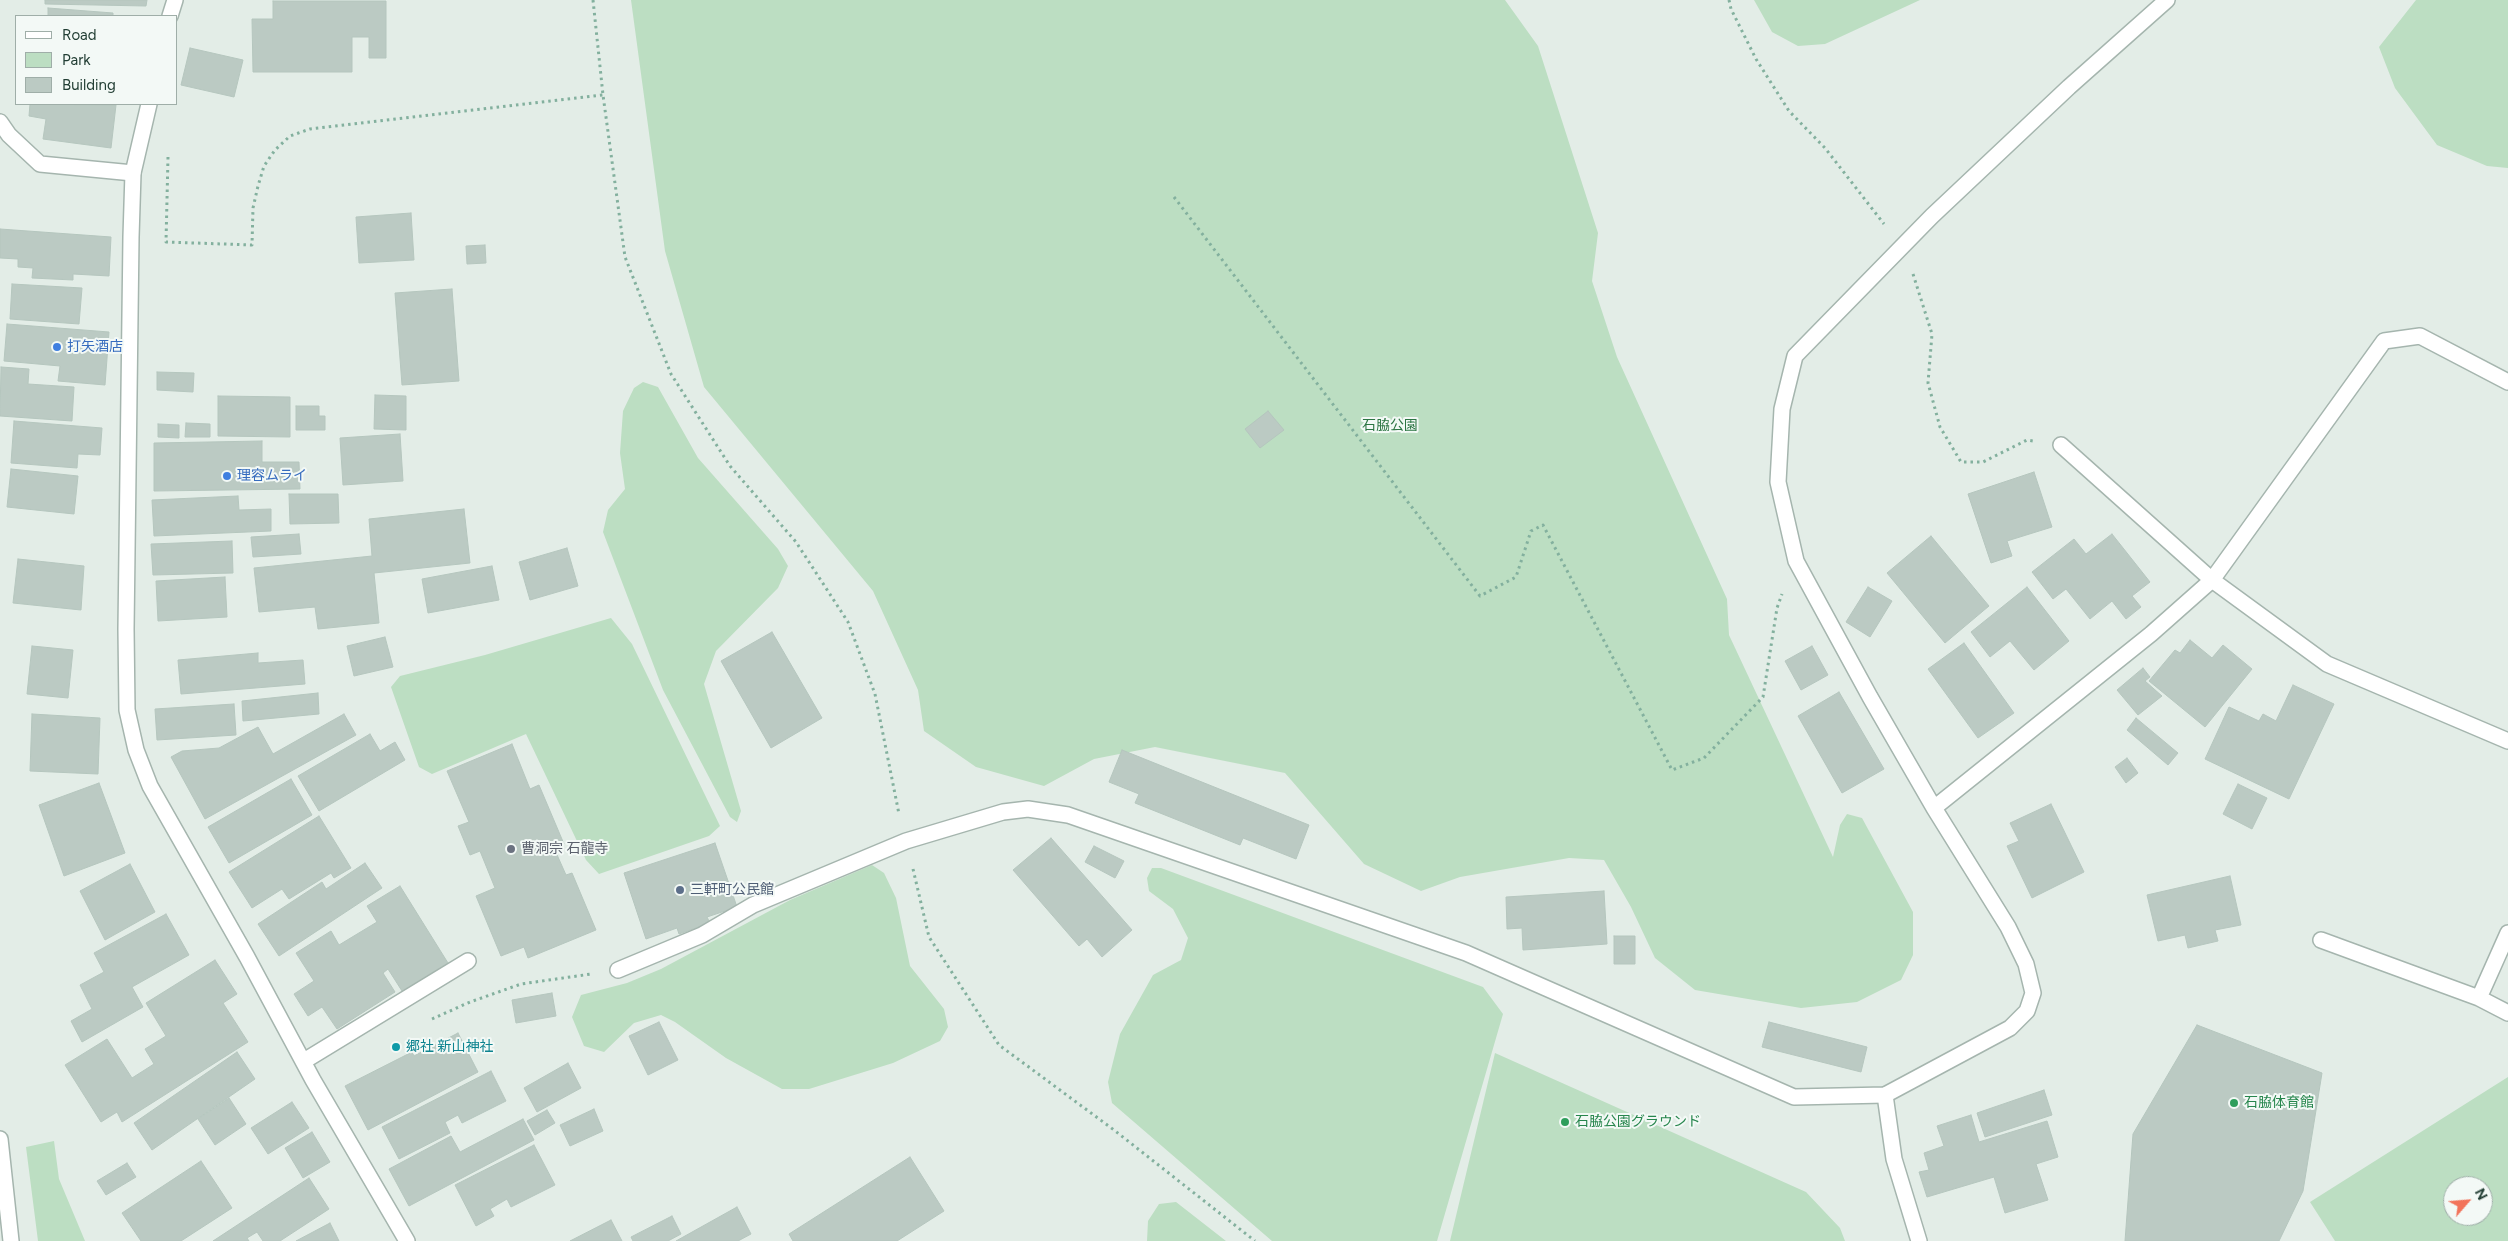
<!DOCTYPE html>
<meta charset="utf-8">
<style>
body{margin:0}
#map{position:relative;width:2508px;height:1241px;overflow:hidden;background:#e3ede7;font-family:Figtree,sans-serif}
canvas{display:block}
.legend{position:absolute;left:15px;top:15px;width:162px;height:90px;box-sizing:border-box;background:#f3f9f6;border:1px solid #9faea8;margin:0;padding:6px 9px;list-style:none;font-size:15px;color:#223e34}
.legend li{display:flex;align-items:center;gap:10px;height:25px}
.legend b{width:25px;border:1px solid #9faea8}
.north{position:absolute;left:2443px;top:1176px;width:50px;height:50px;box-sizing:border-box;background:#f3f9f6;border:1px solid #9faea8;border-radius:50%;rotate:63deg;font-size:14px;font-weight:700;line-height:20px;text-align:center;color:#223e34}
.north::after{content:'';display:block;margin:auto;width:18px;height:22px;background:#f2745b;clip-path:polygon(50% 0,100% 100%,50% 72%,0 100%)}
</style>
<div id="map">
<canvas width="2508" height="1241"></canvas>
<ul class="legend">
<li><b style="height:6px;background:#fff"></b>Road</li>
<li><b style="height:14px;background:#bcdec2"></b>Park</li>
<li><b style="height:14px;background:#bbcac3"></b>Building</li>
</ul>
<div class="north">N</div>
</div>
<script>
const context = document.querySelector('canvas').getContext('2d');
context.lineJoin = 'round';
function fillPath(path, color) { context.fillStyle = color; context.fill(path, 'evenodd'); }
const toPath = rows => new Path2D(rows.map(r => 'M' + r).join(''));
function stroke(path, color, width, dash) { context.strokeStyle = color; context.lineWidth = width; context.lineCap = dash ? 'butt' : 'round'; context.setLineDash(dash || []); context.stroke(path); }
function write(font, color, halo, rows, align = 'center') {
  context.font = font + ' Figtree,"Noto Sans JP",sans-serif'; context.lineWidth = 4; context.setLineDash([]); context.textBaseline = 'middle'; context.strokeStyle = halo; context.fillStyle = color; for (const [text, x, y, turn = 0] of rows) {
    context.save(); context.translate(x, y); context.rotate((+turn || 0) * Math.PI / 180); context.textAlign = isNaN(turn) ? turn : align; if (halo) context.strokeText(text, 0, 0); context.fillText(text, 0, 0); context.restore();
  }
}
fillPath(toPath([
 [631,0,1505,0,1538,46,1598,233,1592,281,1617,357,1727,599,1729,635,1833,857,1840,825,1847,814,1862,818,1913,912,1913,955,1901,980,1857,1002,1801,1008,1695,990,1655,958,1631,907,1604,860,1569,858,1460,877,1421,891,1364,864,1285,773,1155,747,1094,759,1044,786,976,767,924,731,918,690,873,591,704,387,665,251],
 [1754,0,1920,0,1825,44,1798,46,1772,32],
 [2416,0,2508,0,2508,168,2487,166,2437,145,2395,88,2379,47],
 [643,382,658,387,698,458,778,549,788,566,778,588,716,651,704,684,741,811,737,822,730,817,663,690,603,532,608,510,625,489,620,453,623,411,634,388],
 [611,618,632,644,720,826,709,836,599,874,586,860,526,734,432,774,419,767,391,687,400,676,485,655],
 [872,865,884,873,896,898,910,966,944,1009,948,1027,940,1041,893,1063,809,1089,782,1089,726,1058,675,1022,661,1015,634,1023,604,1052,584,1046,572,1017,581,995,627,983,661,969,790,900],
 [1152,868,1161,868,1483,987,1503,1014,1437,1241,1272,1241,1112,1103,1108,1082,1120,1034,1153,975,1181,960,1188,938,1173,909,1149,891,1147,878],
 [1495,1053,1806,1192,1840,1228,1845,1241,1450,1241],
 [2508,1077,2508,1241,2335,1241,2310,1202],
 [2453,1186,2483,1186,2483,1216,2453,1216],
 [54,1141,59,1179,85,1241,38,1241,26,1147],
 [1176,1202,1226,1241,1147,1241,1148,1221,1159,1204]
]), '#bcdec2');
const building = toPath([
 [45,0,147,0,146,6,45,4,45,0],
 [273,1,386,1,386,58,369,58,369,37,352,37,352,72,253,72,252,19,273,19,273,1],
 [48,8,113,13,113,16,48,16,48,8],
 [190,48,243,60,234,97,181,85,190,48],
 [30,104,116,105,111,148,43,139,46,119,29,116,30,104],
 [411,213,414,260,359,263,356,217,411,213],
 [0,229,111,237,109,276,73,274,73,280,32,278,33,268,18,267,18,259,0,258,0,229],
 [485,245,486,263,467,264,466,246,485,245],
 [12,284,82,288,79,324,10,319,12,284],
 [452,289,459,381,402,385,395,293,452,289],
 [7,324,109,332,105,385,58,381,60,366,4,361,7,324],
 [1,367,29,369,28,384,74,387,72,421,0,416,1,367],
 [157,372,194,373,193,392,157,390,157,372],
 [375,395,406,396,406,430,374,429,375,395],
 [218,396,290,397,290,437,218,436,218,396],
 [296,406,319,406,319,416,325,416,325,430,296,430,296,406],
 [1268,411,1284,430,1260,448,1245,429,1268,411],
 [14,421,102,428,100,455,78,454,77,468,11,463,14,421],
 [186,423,210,424,210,437,185,437,186,423],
 [158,424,179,425,179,438,158,437,158,424],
 [400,434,403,481,343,485,340,438,400,434],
 [262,441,262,462,299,462,300,489,154,491,154,443,262,441],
 [11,469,78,476,74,514,7,507,11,469],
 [2034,472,2052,527,2007,541,2012,556,1991,563,1968,494,2034,472],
 [289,494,338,494,339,523,290,524,289,494],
 [238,496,239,510,271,509,271,531,154,536,152,500,238,496],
 [464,509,470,563,374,573,379,623,318,629,315,607,259,612,254,568,372,556,369,519,464,509],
 [299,534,301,554,253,557,251,537,299,534],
 [2112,534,2150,582,2132,596,2141,607,2126,619,2112,601,2090,619,2066,589,2053,599,2032,572,2074,539,2086,554,2112,534],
 [1931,536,1989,606,1945,643,1887,573,1931,536],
 [232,541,233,573,153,575,151,544,232,541],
 [567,548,578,586,530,600,519,562,567,548],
 [18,559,84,566,81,610,13,603,18,559],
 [492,566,499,600,428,613,422,579,492,566],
 [225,577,227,617,158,621,156,581,225,577],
 [1868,587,1892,601,1870,637,1846,622,1868,587],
 [2027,587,2069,641,2034,670,2010,641,1990,657,1971,632,2027,587],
 [772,632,822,718,771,748,721,661,772,632],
 [385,637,393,667,354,676,347,646,385,637],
 [2190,640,2212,658,2223,645,2252,669,2205,727,2149,681,2175,650,2180,653,2190,640],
 [1964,643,2014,713,1978,738,1928,669,1964,643],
 [32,646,73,650,68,698,27,694,32,646],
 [1812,646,1828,675,1801,690,1785,661,1812,646],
 [258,653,258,663,303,660,305,684,181,694,178,660,258,653],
 [2143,668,2150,677,2145,681,2162,696,2138,715,2117,690,2143,668],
 [2293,685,2334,704,2289,799,2205,759,2229,707,2259,721,2263,714,2276,721,2293,685],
 [1839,692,1884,769,1842,793,1798,716,1839,692],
 [318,693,319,714,243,721,242,701,318,693],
 [234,704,236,735,157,740,155,709,234,704],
 [32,714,100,718,98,774,30,771,32,714],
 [344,714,356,735,205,819,171,757,182,751,219,748,258,727,273,754,344,714],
 [2136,718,2178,753,2168,765,2127,730,2136,718],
 [370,734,380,751,395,742,405,760,319,811,298,776,370,734],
 [512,744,530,789,539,785,564,844,554,848,566,875,572,873,596,930,528,958,524,947,501,956,476,896,495,888,480,851,470,855,458,826,469,822,447,771,512,744],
 [1122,750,1309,825,1296,859,1243,838,1240,845,1135,803,1139,794,1109,782,1122,750],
 [2127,758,2138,773,2126,783,2115,767,2127,758],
 [291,779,312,815,229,863,208,827,291,779],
 [99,783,125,853,64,876,39,805,99,783],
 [2238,784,2267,798,2252,829,2223,814,2238,784],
 [2051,804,2084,872,2032,898,2007,846,2019,841,2010,823,2051,804],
 [319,816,351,868,334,878,331,873,289,899,282,889,252,908,229,872,319,816],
 [1051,838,1132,930,1102,957,1087,939,1079,946,1013,870,1051,838],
 [715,843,737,907,707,917,710,923,679,934,677,928,646,939,624,873,715,843],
 [1094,846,1124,861,1115,878,1085,862,1094,846],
 [365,863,382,888,279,956,258,924,322,882,326,889,365,863],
 [130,864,155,912,105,940,80,891,130,864],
 [2230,876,2241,925,2215,930,2218,941,2188,948,2185,935,2158,941,2147,895,2230,876],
 [400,886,448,963,402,991,388,969,383,973,395,992,337,1029,322,1007,308,1016,294,994,314,981,296,953,331,931,339,945,377,922,367,906,400,886],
 [1604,891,1607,944,1523,950,1522,928,1507,929,1506,897,1604,891],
 [166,914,189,955,132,987,143,1007,82,1042,71,1021,92,1009,80,985,104,972,94,953,166,914],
 [1614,936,1635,936,1635,964,1614,964,1614,936],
 [215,960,237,994,223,1003,248,1042,122,1122,117,1112,101,1122,65,1065,107,1039,132,1078,154,1064,145,1049,166,1036,146,1003,215,960],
 [552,993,556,1016,516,1023,512,1000,552,993],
 [659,1022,678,1060,648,1075,629,1036,659,1022],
 [1769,1022,1867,1047,1861,1072,1762,1047,1769,1022],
 [2197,1025,2322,1073,2303,1191,2279,1241,2125,1241,2133,1134,2197,1025],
 [458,1033,478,1072,368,1130,345,1086,412,1052,414,1056,458,1033],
 [237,1052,255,1079,152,1150,134,1123,237,1052],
 [568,1063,581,1088,537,1112,524,1088,568,1063],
 [491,1071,506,1101,462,1123,458,1115,445,1122,450,1133,399,1159,382,1127,491,1071],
 [2044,1090,2052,1115,1985,1137,1977,1113,2044,1090],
 [229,1098,246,1124,215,1145,198,1119,229,1098],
 [292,1102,309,1128,268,1154,251,1128,292,1102],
 [594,1109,603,1131,570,1146,560,1125,594,1109],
 [547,1110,555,1123,535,1135,527,1121,547,1110],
 [1971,1115,1979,1142,2047,1121,2058,1157,2036,1164,2048,1200,2005,1213,1994,1177,1927,1197,1919,1172,1929,1170,1924,1153,1944,1146,1937,1126,1971,1115],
 [523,1119,534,1140,409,1206,389,1169,451,1136,460,1152,523,1119],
 [312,1132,330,1162,303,1178,285,1148,312,1132],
 [534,1145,555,1185,511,1207,507,1199,490,1209,494,1216,476,1226,455,1185,534,1145],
 [910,1157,944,1211,897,1241,793,1241,789,1234,910,1157],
 [201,1161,232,1208,181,1241,141,1241,122,1213,201,1161],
 [127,1163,136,1177,106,1195,97,1181,127,1163],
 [309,1178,329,1209,280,1241,263,1241,257,1232,247,1238,249,1241,213,1241,309,1178],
 [737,1207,751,1234,738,1241,676,1241,737,1207],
 [672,1216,681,1234,668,1241,633,1241,631,1237,672,1216],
 [611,1220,622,1241,570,1241,611,1220],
 [330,1223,339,1241,296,1241,330,1223]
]);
fillPath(building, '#bbcac3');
stroke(building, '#b5c6be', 1);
const service = toPath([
 [2061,445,2212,580],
 [304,1061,468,961],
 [0,1139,11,1241]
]);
const minor = toPath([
 [0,122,9,135,40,164,133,173],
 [2212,580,2327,664,2508,741],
 [1934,808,2151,634,2212,580,2384,341,2420,336,2508,382],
 [2321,940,2479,998,2508,1013],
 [618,970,702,935,753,905,906,841,1003,812,1028,809,1068,815,1466,953,1794,1097,1885,1095,2010,1028,2027,1011,2033,993,2026,964,2008,927,1934,808,1870,697,1796,561,1778,482,1782,409,1795,356,1932,216,2069,87,2167,0],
 [2479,998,2508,933]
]);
const tertiary = toPath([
 [170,16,175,0],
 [149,104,133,173,131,237,126,629,127,710,136,750,150,786,247,957,313,1080,407,1241],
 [1885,1095,1894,1159,1919,1241]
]);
stroke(service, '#a5b5ae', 18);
stroke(minor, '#a5b5ae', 18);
stroke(tertiary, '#a5b5ae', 18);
stroke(toPath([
 [593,0,603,95,625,257,671,374,730,466,796,542,848,622,875,694,899,814],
 [1729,0,1731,9,1756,59,1789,111,1825,148,1884,224],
 [168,157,166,242,252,245,253,208,258,186,264,166,275,150,290,136,310,129,603,95],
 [1174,197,1480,596,1516,577,1531,531,1543,525,1672,770,1704,758,1763,697,1777,608,1782,594],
 [1913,274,1932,334,1928,383,1940,427,1961,462,1983,462,2027,440,2033,441],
 [913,869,929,937,999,1045,1114,1130,1255,1241],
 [432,1019,470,1002,521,984,591,974]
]), '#83b09e', 3, [2.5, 4]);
stroke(service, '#fff', 15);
stroke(minor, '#fff', 15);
stroke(tertiary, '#fff', 15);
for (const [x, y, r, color] of [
 [57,347,5,"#3f7fe0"],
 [227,476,5,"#3f7fe0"],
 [511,849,5,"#6b7280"],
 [680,890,5,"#5c6f8a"],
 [396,1047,5,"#0f9aa8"],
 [2234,1103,5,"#2e9e5b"],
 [1565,1122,5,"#2e9e5b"]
]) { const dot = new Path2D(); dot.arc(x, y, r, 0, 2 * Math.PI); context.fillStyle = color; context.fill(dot); stroke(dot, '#f3f9f6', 2); }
write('14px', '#366cbe', '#f3f9f6', [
 ["打矢酒店",67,347],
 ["理容ムライ",237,476]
], 'left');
write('14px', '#2c7543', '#f3f9f6', [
 ["石脇公園",1390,426]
]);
write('14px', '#5b616d', '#f3f9f6', [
 ["曹洞宗 石龍寺",521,849]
], 'left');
write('14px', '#4e5e75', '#f3f9f6', [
 ["三軒町公民館",690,890]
], 'left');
write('14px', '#0d838f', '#f3f9f6', [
 ["郷社 新山神社",406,1047]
], 'left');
write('14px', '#27864d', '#f3f9f6', [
 ["石脇体育館",2244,1103],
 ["石脇公園グラウンド",1575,1122]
], 'left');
</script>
